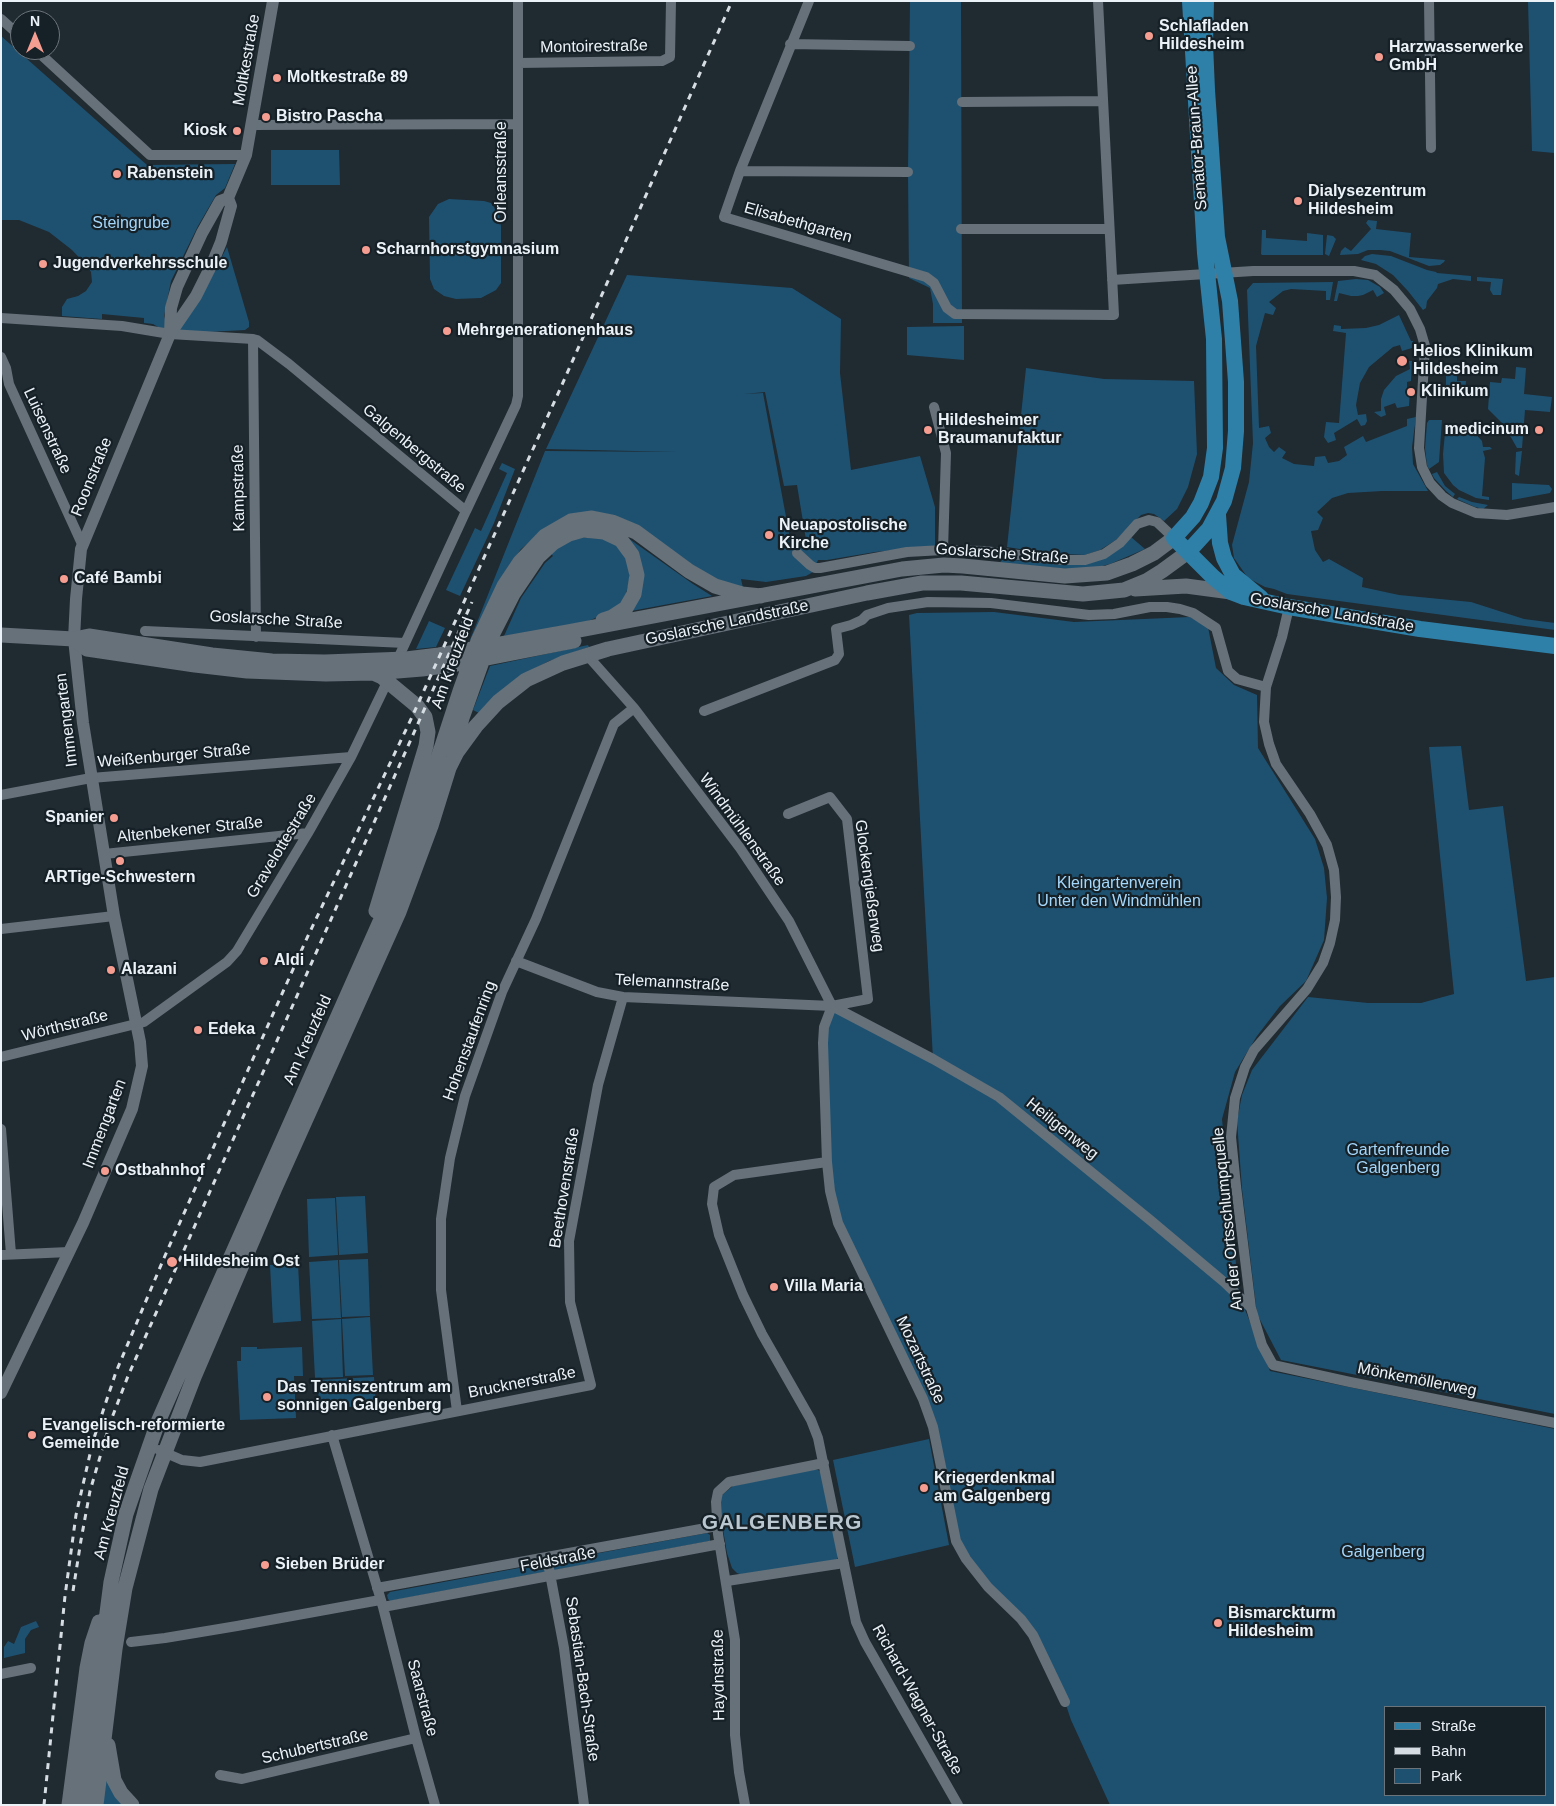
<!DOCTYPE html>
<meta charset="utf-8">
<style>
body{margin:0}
#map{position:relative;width:1556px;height:1806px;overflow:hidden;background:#202a31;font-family:Helvetica,sans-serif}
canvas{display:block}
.frame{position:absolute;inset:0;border:2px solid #ecf3f8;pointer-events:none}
.legend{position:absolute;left:1384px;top:1706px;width:162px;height:90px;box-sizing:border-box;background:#162027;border:1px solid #6c747b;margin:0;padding:6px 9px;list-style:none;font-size:15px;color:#ecf3f8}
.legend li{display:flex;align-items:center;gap:10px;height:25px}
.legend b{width:25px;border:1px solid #6c747b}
.north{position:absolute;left:10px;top:10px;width:50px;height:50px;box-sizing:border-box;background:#162027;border:1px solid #6c747b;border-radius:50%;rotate:0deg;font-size:14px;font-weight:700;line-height:20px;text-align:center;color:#ecf3f8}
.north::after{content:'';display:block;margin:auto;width:18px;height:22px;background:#f59d90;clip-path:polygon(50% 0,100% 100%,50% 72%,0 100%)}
</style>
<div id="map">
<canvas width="1556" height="1806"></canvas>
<div class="frame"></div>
<ul class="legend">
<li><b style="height:6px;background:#2e80a9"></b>Straße</li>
<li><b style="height:6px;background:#d6dee3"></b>Bahn</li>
<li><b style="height:14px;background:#1e5170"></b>Park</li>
</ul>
<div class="north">N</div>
</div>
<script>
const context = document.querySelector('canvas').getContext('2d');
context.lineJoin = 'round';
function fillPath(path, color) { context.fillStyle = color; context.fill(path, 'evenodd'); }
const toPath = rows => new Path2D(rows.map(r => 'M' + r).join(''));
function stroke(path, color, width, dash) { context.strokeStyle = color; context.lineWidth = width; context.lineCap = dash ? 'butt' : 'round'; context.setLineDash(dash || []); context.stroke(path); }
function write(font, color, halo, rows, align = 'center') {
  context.font = font + ' Helvetica,sans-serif'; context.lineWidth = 4.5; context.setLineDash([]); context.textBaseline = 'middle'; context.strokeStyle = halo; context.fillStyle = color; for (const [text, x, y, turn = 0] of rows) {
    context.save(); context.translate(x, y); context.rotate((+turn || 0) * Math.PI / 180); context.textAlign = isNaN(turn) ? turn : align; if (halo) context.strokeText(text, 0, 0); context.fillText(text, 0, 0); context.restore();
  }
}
fillPath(toPath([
 [910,1,961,1,962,323,933,323,933,304,930,288,909,278,908,172],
 [1528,1,1555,1,1555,153,1532,151],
 [1,36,147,165,235,164,225,188,216,195,198,226,171,281,164,316,170,334,200,299,227,247,249,322,249,327,245,330,170,334,153,324,144,323,144,318,102,314,102,319,62,316,62,307,67,299,78,296,86,291,92,282,91,272,88,267,72,250,49,232,19,220,1,220],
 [271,150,339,150,340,185,271,185],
 [449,199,484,201,491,203,499,214,501,226,501,283,496,290,481,298,456,299,444,296,434,289,430,279,429,217,438,204],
 [1368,220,1377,221,1376,229,1411,233,1409,257,1445,260,1444,262,1440,265,1429,266,1390,251,1380,250,1368,250,1358,254,1340,255,1341,251,1345,247,1351,251,1371,229,1366,223],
 [1262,230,1266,230,1266,238,1307,241,1307,233,1323,235,1323,255,1262,255,1261,254],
 [1327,235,1333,236,1336,239,1329,256,1325,254],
 [1372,254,1391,256,1427,270,1436,272,1437,273,1471,276,1471,281,1453,279,1438,284,1437,288,1427,301,1426,308,1423,310,1408,291,1393,275,1376,264,1361,260,1365,256],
 [627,275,792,288,841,319,840,373,851,470,920,456,935,507,935,546,875,552,827,560,818,560,813,572,806,576,766,582,741,579,743,588,718,582,638,528,538,535,521,549,505,572,468,645,545,451,678,452,546,449],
 [765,392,784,486,797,485,807,546,792,549,763,393,744,394],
 [1477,277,1503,279,1501,295,1493,295,1490,290,1491,282,1477,281],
 [1356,279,1368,280,1380,287,1384,293,1377,297,1373,290,1363,295,1358,296,1351,296,1339,293,1337,301,1334,301,1338,281],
 [1333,282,1330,300,1326,300,1326,291,1291,289,1283,291,1269,302,1276,308,1273,315,1265,313,1256,346,1259,428,1269,426,1271,433,1265,438,1269,447,1274,452,1279,447,1286,452,1282,458,1294,464,1314,466,1315,457,1325,456,1328,463,1339,461,1347,455,1344,447,1363,436,1366,442,1407,426,1407,419,1416,417,1412,447,1413,464,1428,491,1382,491,1348,493,1332,498,1317,512,1323,518,1318,530,1311,531,1315,550,1323,562,1329,559,1363,578,1362,587,1399,595,1471,602,1524,619,1555,623,1555,630,1287,594,1274,589,1265,587,1248,578,1234,558,1232,545,1249,482,1253,443,1247,290,1253,283],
 [1399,315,1411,341,1413,341,1412,348,1402,351,1400,345,1393,347,1369,367,1360,383,1356,405,1358,415,1366,414,1367,421,1365,425,1361,426,1357,419,1334,433,1336,440,1328,443,1324,437,1326,422,1339,423,1346,333,1333,331,1334,325,1341,326,1341,329,1366,328,1379,325],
 [964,326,964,360,907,355,907,327],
 [1409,361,1412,361,1411,381,1407,382,1407,388,1410,388,1409,406,1397,408,1395,403,1384,407,1386,415,1381,417,1378,415,1374,412,1381,411,1381,399,1384,390,1396,376,1410,369],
 [1516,367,1526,368,1524,394,1552,397,1550,412,1525,410,1522,448,1517,448,1504,425,1488,409,1490,382,1501,383,1502,378,1515,379],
 [1026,368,1104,379,1194,381,1197,454,1188,487,1177,509,1164,521,1154,514,1148,513,1141,515,1116,540,1100,550,1085,555,1045,553,1007,547],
 [1446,372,1457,373,1457,381,1466,381,1465,395,1446,393],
 [1429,420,1442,420,1439,462,1429,469,1427,465,1425,448,1427,423],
 [1447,425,1472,430,1482,441,1483,447,1490,447,1492,449,1483,451,1485,458,1482,496,1489,497,1489,500,1476,498,1459,490,1453,485,1444,473,1443,454,1445,433],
 [1522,451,1519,476,1515,474,1516,452],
 [502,463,515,469,494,523,460,596,446,590,475,528,481,531,507,473,499,469],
 [1437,472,1445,486,1455,494,1453,497,1446,491,1434,478,1432,474],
 [1512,483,1549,485,1552,489,1550,493,1512,500],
 [1459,497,1472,502,1488,505,1483,509,1475,507,1457,499],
 [571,537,609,539,622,550,632,570,623,606,579,625,504,636,521,598,545,563,553,556,549,551],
 [1131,537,1145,549,1110,564,1094,568,1078,570,1000,563,1002,559,1064,565,1081,564],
 [628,538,693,584,712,596,631,611],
 [994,612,1074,622,1190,617,1208,627,1216,668,1234,685,1257,695,1258,748,1315,839,1324,868,1327,898,1324,940,1306,981,1280,1006,1257,1036,1235,1072,1222,1119,1239,1295,1270,1371,1555,1429,1555,1805,1110,1805,1071,1720,1065,1702,1033,1635,956,1541,933,1427,860,1270,830,1191,824,1027,832,1006,933,1059,909,615,917,613],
 [1385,1707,1545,1707,1545,1795,1385,1795],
 [429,621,445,628,436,647,416,649],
 [588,645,589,647,549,661,530,671,479,713,473,710,490,666],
 [1461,746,1469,810,1503,806,1526,981,1555,977,1555,1414,1281,1360,1257,1314,1242,1189,1237,1121,1242,1095,1252,1070,1308,997,1368,1003,1421,1003,1454,994,1429,747],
 [365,1196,368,1253,339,1255,336,1197],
 [335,1198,338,1255,309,1257,307,1199],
 [368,1259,370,1316,342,1317,339,1260],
 [338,1260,341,1318,312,1319,309,1262],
 [298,1264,301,1321,273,1323,270,1265],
 [370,1317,373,1375,345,1376,342,1319],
 [341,1319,343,1377,315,1378,312,1321],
 [241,1347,257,1347,257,1349,302,1347,303,1376,294,1376,296,1418,240,1420,237,1361,241,1361],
 [374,1377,376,1405,319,1409,318,1380],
 [929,1439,949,1545,855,1567,833,1460],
 [810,1469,818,1470,823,1473,839,1553,837,1559,831,1562,745,1576,737,1573,732,1568,727,1553,719,1506,722,1495,733,1486],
 [707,1533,710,1535,710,1541,390,1601,388,1599,387,1595,390,1592],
 [36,1621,39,1627,31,1630,25,1639,25,1653,4,1658,4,1647,8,1641,14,1644,21,1627],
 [106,1776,122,1805,103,1805]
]), '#1e5170');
stroke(toPath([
 [809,1,740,171,724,217,926,277,934,283,947,308,955,314,1114,315,1098,1],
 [1429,1,1431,148],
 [1,19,20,36],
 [790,44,910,46],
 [36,50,150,155,246,155],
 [518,63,662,61,670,57,671,1],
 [962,102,1103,101],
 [252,125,517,124],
 [740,171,908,172],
 [961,229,1109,229],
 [1112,280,1253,271,1354,271,1375,275,1394,290,1410,309,1420,329,1425,346,1419,448,1422,467,1430,483,1442,496,1452,503,1476,513,1507,515,1555,507],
 [1,318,122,326,170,334,253,339,257,340,289,364,466,511,396,663],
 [253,339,256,637],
 [1,357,6,368,9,384,82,544],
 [934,407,946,453,943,550],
 [466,511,516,405,518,396,518,1],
 [797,553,810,565,815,568,820,568,907,552,943,550,984,551,1062,560,1085,560,1104,554,1120,543,1137,524,1149,520,1157,522,1174,538],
 [1289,607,1282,637,1266,687,1264,722,1269,744,1276,764,1310,814,1327,845,1334,870,1336,897,1335,920,1330,943,1323,963,1307,989,1254,1050,1245,1067,1235,1098,1231,1137,1236,1186,1251,1308,1262,1345,1273,1365,1350,1382,1555,1423],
 [145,631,405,643],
 [587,655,634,708,740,848,789,921,832,1006,868,999,847,819,830,797,788,814],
 [704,711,835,660,839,654,836,629,851,625,862,620,867,615,888,608,928,602,991,603,1089,615,1114,614,1150,607,1167,607,1180,609,1193,613,1216,628,1228,671,1237,679,1266,687],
 [1,795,91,778,351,757],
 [104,854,308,833],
 [1,929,114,916],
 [516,961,597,992,623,997,832,1006,933,1059,999,1097,1150,1220,1224,1282,1251,1308],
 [832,1006,824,1027,823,1043,827,1162,830,1191,838,1223,923,1399,933,1427,956,1541,966,1559,988,1587,1021,1619,1033,1635,1065,1702],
 [1,1057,144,1022,227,962,237,951,308,833,351,757,390,676],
 [1,1129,11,1254],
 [827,1162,734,1175,714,1187,712,1204,719,1235,743,1295,762,1334,811,1420,818,1438,856,1622,865,1642,958,1805],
 [1,1255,69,1252],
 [457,1411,441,1290,441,1219,450,1158,465,1096,502,992,536,919,614,724,634,708],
 [332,1435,383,1607,416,1738,435,1805],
 [159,1450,182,1460,200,1462,591,1385,570,1302,569,1241,598,1085,623,997],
 [547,1558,564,1648,584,1805],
 [727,1581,844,1563],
 [377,1588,717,1526],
 [383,1607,720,1544],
 [131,1642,165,1638,237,1626,380,1600],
 [1,1674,31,1668],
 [220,1775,242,1779,416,1738],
 [745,1805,739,1772,735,1735,735,1640,718,1534,716,1502,718,1492,729,1482,824,1463]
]), '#66717a', 10);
stroke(toPath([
 [170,334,171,308,177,287,202,233,220,201,228,198],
 [1,1393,83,1223,132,1109,142,1066,140,1042,114,916,83,723,74,639,76,599,81,549,170,334,196,296,212,264,221,242,231,206,228,198,246,155,273,1]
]), '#66717a', 12);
stroke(toPath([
 [1135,589,1186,586,1231,592],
 [1,635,74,639,89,636,212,655,272,661,325,662,406,659,439,655,568,632,902,569,944,565,963,566,1065,576,1107,573,1132,564,1154,553,1174,538],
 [74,639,87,649,195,665,247,671,326,674,373,673,422,669,457,664,574,641],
 [373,673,382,677,417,706,425,717,428,732,426,746,376,911],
 [453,752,462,718,490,639,513,594,538,557,553,543,569,534,583,530,604,532,621,540,632,555,637,575,634,594,626,608,612,617,603,620],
 [108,1745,114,1780,121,1793,132,1805],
 [69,1805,87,1668,92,1643,99,1622],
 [82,1805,111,1582,126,1514,137,1482,158,1422,202,1322,382,917,402,868,460,691,478,641,504,586,520,562,545,536,571,521,592,518,612,522,636,532,689,571,715,586,742,594,761,596],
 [96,1805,115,1649,125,1588,151,1489,194,1377,275,1188,399,912,431,826,449,768,457,752,476,726,498,702,526,680,563,663,608,649,867,593,922,583,961,583,1083,594,1124,590,1146,581,1162,571,1188,552]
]), '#66717a', 15);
stroke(toPath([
 [1190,1,1205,253,1214,339,1215,448,1211,477,1201,503,1193,517,1174,538,1213,577,1231,592,1244,597,1289,607,1420,629,1555,646],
 [1218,515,1220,543,1224,558,1233,575,1261,598],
 [1188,552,1209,529,1224,501,1233,468,1236,431,1236,382,1230,301,1217,237,1207,90,1205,44,1206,1]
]), '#2e80a9', 16);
stroke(toPath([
 [73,1591,81,1540,90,1491,110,1423,128,1376,472,602],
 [44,1805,65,1596,76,1515,93,1441,116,1372,164,1258,307,938,412,717,561,387,732,1]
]), '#d6dee3', 3, [6, 6]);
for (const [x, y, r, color] of [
 [1149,36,5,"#f59d90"],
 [1379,57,5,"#f59d90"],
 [277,78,5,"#f59d90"],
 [266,117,5,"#f59d90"],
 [237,131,5,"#f59d90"],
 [117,174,5,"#f59d90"],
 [1298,201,5,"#f59d90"],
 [366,250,5,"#f59d90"],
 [43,264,5,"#f59d90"],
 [447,331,5,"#f59d90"],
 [1402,361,6,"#f59d90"],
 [1411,392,5,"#f59d90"],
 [928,430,5,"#f59d90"],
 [1539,430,5,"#f59d90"],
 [769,535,5,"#f59d90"],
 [64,579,5,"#f59d90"],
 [114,818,5,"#f59d90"],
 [120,861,5,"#f59d90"],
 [264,961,5,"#f59d90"],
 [111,970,5,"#f59d90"],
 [198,1030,5,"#f59d90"],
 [105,1171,5,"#f59d90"],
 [172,1262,6,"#f59d90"],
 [774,1287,5,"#f59d90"],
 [267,1397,5,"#f59d90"],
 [32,1435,5,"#f59d90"],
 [924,1488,5,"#f59d90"],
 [265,1565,5,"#f59d90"],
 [1218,1623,5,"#f59d90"]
]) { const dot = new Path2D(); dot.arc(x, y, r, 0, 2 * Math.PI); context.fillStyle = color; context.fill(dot); stroke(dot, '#162027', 2); }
write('bold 16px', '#ecf3f8', '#162027', [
 ["Schlafladen",1159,27],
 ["Hildesheim",1159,45],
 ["Harzwasserwerke",1389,48],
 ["GmbH",1389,66],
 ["Moltkestraße 89",287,78],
 ["Bistro Pascha",276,117],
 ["Kiosk",227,131,"right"],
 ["Rabenstein",127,174],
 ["Dialysezentrum",1308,192],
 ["Hildesheim",1308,210],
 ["Scharnhorstgymnasium",376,250],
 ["Jugendverkehrsschule",53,264],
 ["Mehrgenerationenhaus",457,331],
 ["Helios Klinikum",1413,352],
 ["Hildesheim",1413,370],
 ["Klinikum",1421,392],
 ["Hildesheimer",938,421],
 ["Braumanufaktur",938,439],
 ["medicinum",1529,430,"right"],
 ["Neuapostolische",779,526],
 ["Kirche",779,544],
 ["Café Bambi",74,579],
 ["Spanier",104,818,"right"],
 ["ARTige-Schwestern",120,878,"center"],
 ["Aldi",274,961],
 ["Alazani",121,970],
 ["Edeka",208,1030],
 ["Ostbahnhof",115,1171],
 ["Hildesheim Ost",183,1262],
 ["Villa Maria",784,1287],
 ["Das Tenniszentrum am",277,1388],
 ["sonnigen Galgenberg",277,1406],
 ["Evangelisch-reformierte",42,1426],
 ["Gemeinde",42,1444],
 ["Kriegerdenkmal",934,1479],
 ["am Galgenberg",934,1497],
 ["Sieben Brüder",275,1565],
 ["Bismarckturm",1228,1614],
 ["Hildesheim",1228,1632]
], 'left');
write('16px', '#ecf3f8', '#162027', [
 ["Montoirestraße",594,47,-1],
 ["Moltkestraße",247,60,-80],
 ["Senator-Braun-Allee",1197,138,-94],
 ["Orleansstraße",502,172,-90],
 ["Elisabethgarten",798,223,16],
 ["Luisenstraße",47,431,65],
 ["Galgenbergstraße",414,449,40],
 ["Roonstraße",92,477,-68],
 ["Kampstraße",239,488,-91],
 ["Goslarsche Straße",1002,554,4],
 ["Goslarsche Landstraße",1332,613,10],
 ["Goslarsche Straße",276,620,3],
 ["Goslarsche Landstraße",727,623,-12],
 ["Am Kreuzfeld",453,663,-70],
 ["Immengarten",67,720,-97],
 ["Weißenburger Straße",174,756,-5],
 ["Altenbekener Straße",190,830,-6],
 ["Windmühlenstraße",742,830,54],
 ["Gravelottestraße",282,846,-59],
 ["Glockengießerweg",869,886,82],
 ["Telemannstraße",672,983,3],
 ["Wörthstraße",65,1026,-14],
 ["Am Kreuzfeld",308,1040,-66],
 ["Hohenstaufenring",470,1041,-70],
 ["Immengarten",105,1124,-69],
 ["Heiligenweg",1062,1129,39],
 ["Beethovenstraße",565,1188,-81],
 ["An der Ortsschlumpquelle",1228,1219,-96],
 ["Mozartstraße",920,1360,65],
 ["Mönkemöllerweg",1417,1380,11],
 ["Brucknerstraße",522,1383,-11],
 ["Am Kreuzfeld",112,1513,-75],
 ["Feldstraße",558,1560,-11],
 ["Haydnstraße",719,1675,-91],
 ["Sebastian-Bach-Straße",582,1679,82],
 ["Saarstraße",422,1698,75],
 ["Richard-Wagner-Straße",917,1700,61],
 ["Schubertstraße",315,1747,-13]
]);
write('16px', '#a3d7fb', '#162027', [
 ["Steingrube",131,224],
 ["Kleingartenverein",1119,884],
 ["Unter den Windmühlen",1119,902],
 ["Gartenfreunde",1398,1151],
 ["Galgenberg",1398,1169],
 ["Galgenberg",1383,1553]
]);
context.letterSpacing = '1px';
write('bold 21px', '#bac7d0', '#162027', [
 ["GALGENBERG",782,1523]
]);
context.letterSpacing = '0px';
</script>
